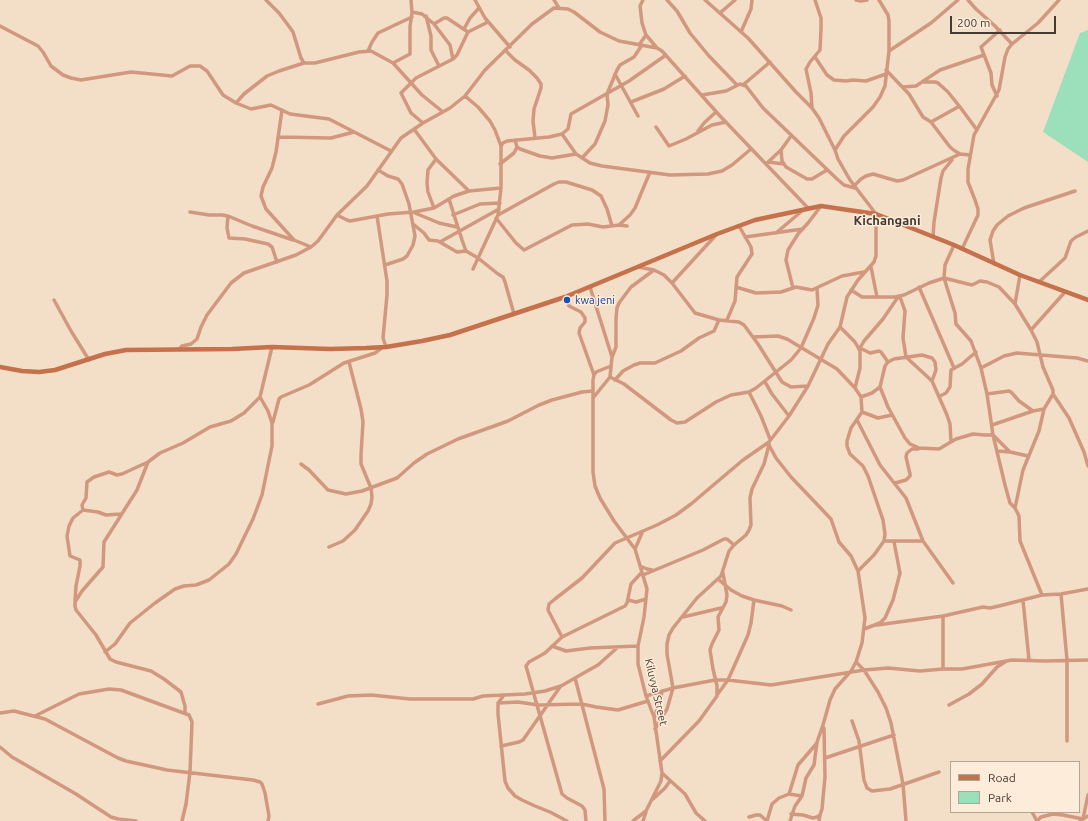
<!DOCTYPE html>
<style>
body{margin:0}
#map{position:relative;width:1088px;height:821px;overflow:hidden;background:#f3dec7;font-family:Ubuntu,sans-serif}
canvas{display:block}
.legend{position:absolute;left:950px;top:761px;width:130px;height:52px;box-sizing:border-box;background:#fdecda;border:1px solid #b3a596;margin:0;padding:5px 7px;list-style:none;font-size:12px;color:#433a31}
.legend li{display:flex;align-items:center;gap:8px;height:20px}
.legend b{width:20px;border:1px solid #b3a596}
.scale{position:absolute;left:950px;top:16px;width:106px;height:18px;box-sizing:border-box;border:2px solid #433a31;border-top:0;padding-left:5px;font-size:12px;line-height:14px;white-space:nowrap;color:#433a31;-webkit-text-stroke:3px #fdecda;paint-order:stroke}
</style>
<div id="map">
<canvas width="1088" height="821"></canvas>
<ul class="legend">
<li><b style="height:5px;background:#c4714c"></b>Road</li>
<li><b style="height:11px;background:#9bdfbb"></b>Park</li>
</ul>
<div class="scale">200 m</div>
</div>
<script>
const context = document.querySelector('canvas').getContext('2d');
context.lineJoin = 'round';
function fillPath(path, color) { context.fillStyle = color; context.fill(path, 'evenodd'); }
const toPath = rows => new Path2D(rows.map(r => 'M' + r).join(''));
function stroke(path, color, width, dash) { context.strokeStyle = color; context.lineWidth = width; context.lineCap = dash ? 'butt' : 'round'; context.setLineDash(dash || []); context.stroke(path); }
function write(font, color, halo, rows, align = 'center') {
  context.font = font + ' Ubuntu,sans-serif'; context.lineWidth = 3; context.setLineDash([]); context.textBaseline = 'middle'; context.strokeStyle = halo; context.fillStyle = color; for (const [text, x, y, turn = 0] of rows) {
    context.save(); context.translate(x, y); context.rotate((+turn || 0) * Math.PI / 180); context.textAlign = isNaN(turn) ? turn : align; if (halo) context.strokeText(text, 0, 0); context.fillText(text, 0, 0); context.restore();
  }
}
fillPath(toPath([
 [1088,30,1088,162,1043,132,1080,33]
]), '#9bdfbb');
stroke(toPath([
 [266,0,279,13,288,25,293,32,301,58,304,63,315,63,359,52,371,51,393,63,422,95,443,112],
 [475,0,485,18,510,47],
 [554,0,559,8],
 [643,0,640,6,642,23,646,35,657,48],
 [667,0,677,11,690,33,709,56,737,85],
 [705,0,748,38,796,92,812,108,819,118,835,150],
 [856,0,861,1,867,0],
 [968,0,976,9,995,26,1012,44],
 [412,12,422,14,434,24,450,45,453,59],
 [720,13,735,0],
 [426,16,431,36,431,50,439,66],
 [434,24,444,18,447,18,468,32,488,22],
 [0,26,38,46,43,52,51,66,63,75,71,78,81,80,131,72,172,76,190,66,200,66,207,71,223,95,236,103,251,109,271,105,290,114,329,119,391,151],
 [464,29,470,18,479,8],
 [741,32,751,9,752,0],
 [639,45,646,35],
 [368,51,372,42,378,33,412,17],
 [506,51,515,60,529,70,537,78,541,84,541,88,534,109,533,121,535,138],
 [889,51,931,23,958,0],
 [815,57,827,75,834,80,846,81,853,80,866,81,886,74],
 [393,63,410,54,410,27,412,12,411,0],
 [886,70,909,94,923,117,931,122,950,147,955,151,960,154,970,155],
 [615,74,638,116],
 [924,82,935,82,938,83,948,92,960,107],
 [743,85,770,62],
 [903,87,916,86,940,70,984,55],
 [702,95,726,91,740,84,746,86,763,108,837,179,844,185,855,188],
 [465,96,478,107,490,121,495,130,501,146],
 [997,96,992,85,991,73,981,47,1000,30],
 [631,102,664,89,685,76],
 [236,103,244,94,267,76,279,71,304,63],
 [812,108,811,93,806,69,810,62,820,50,821,29,821,18,815,0],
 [282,110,276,152,272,168,263,187,261,196,266,209,294,240,311,247],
 [931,122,958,107,960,107,977,130],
 [423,123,411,113,401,93,416,78,453,59,457,55,468,32],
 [656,127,669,146,686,139,712,125,726,122],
 [414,129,436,159,469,191],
 [698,131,704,123,716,112],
 [562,134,576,154,590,163,602,166,670,175,708,174,722,171,732,165,751,149],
 [278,137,331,138,354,132],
 [515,140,517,147,520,149,540,156,552,158,576,154],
 [781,150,782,161,786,167,807,179,812,179,827,170],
 [582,158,595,144,605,121,608,105,607,94,617,70,620,65,634,57,642,45],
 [768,162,784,164],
 [500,164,514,153,517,147],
 [766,164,781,150,791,136],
 [378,170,388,176,398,179,402,184,409,204,415,236,413,245,407,256,403,259,385,265],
 [854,186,861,179,866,176,873,174,897,181,903,180,960,154],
 [449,199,462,240,466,251],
 [434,208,428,192,427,183,428,170,436,159],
 [190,212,209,215,222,215,228,216,252,226,293,240],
 [415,213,439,223,457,227],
 [337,215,347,220,350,221,388,214,414,212,434,208,454,196,469,191,501,188],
 [453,215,480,204,500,203],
 [498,215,554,184,559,182,566,182,592,190,601,196,607,209,612,226],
 [228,216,227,228,229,238,245,239,268,244,272,247,277,262],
 [377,216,387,281,387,295,383,338,386,347],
 [496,218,516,243,524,250,572,225,588,224,603,227,619,225,627,226],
 [413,224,424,233,429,240,438,241,457,252,466,251,478,258,498,274,503,277,505,282,514,314],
 [619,225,630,215,635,208,650,172],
 [776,233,803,210],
 [745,237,803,229],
 [933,237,934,222,941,178,943,171,952,160],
 [440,242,499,209],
 [954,245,945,265,944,278,955,313,956,324,971,341,981,368,987,394,993,435,1005,485,1010,503,1015,508,1019,516,1020,541,1042,595],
 [962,249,978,215,978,209,975,200,968,182,968,169,974,135,999,90,1005,57,1008,49,1012,44,1038,23,1059,0],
 [994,264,990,240,993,231,997,225,1008,216,1024,208,1075,191],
 [638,267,654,270,664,275,672,283,695,313,719,320,739,322,744,325,758,344,782,382,791,387,808,386],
 [871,267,877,297],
 [473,269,498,215,501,188,501,146,503,143,507,141,549,137,562,134,568,129,571,114,629,81,666,55],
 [1039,282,1065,258,1071,241,1076,237,1088,231],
 [672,283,716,235],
 [590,287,612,357,610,377,593,398],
 [736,287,756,293,781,292,796,287,812,290,842,276,864,272],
 [919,287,954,368],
 [793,288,786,260,788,250,798,234,808,223,821,206],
 [851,290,862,297,895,297,904,295,929,283,944,278,972,285,980,281,987,282,999,287,1015,304],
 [565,297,569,306,581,312,585,318,585,322,580,328,579,333,594,375],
 [900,297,905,311,903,338,906,357,932,381,947,415,950,424,951,442],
 [54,300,71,331,89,360],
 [727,320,735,301,737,277,752,254,751,247,739,226],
 [840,327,855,342,860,351,860,368,855,388],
 [1031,330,1065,292],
 [753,337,778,336,787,339,837,369,855,388,861,397,862,412,851,428,847,441,847,446,850,454,863,466,868,476,883,520,885,534,884,541,874,555,858,571],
 [860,348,864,341,883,319,898,297],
 [860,348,870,353,879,351,881,352,888,362],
 [179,349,182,346,191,344,197,339,201,327,207,315,231,283,244,273,296,255,311,247,318,241,337,215,367,186,401,138,423,123,450,108,465,96,485,70,532,24,554,8,568,9,574,12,600,32,619,41,657,48,662,51,720,116,808,208],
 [612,357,616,347,616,318,617,308,619,303,631,287,654,270],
 [611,366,596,372,594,375,593,380,593,472,595,486,600,498,614,521,635,549,647,589,644,617,638,646,638,664,646,696,654,717,662,773,661,781,646,811,633,821],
 [981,368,1004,356,1017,353,1077,358,1088,361],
 [610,377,624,384,671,420,677,423,685,422,716,402,731,395,749,392,756,388,791,360,801,348,814,318,818,305,817,289],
 [615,380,623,371,634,365,640,363,655,363,681,351,699,338,714,331,719,320],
 [765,382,772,394,789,416],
 [880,387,888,407,905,438,910,444,919,448,939,449,956,439,973,434,984,435,993,435,1010,452],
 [749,392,761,416,770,439],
 [987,394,1009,391,1011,392,1019,401,1033,411],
 [1053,394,1069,418,1084,452,1088,466],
 [940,396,946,393,950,387,951,370,962,364,976,352],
 [861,397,872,393,880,387,885,366,888,362,894,359,922,355,932,358,935,362,936,370,932,381],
 [862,412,878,418,892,415],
 [857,420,880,465,906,498,923,541,953,583],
 [273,422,279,399,281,397,309,385,344,363,375,353,383,347],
 [992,425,1033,411,1044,409],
 [997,451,1010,452,1028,456],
 [301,464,309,470,328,490,346,494,362,491,397,478,414,463,427,454,458,439,508,421,539,405,552,400,582,392,593,391],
 [895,483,906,480,910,476,910,474,906,457,907,453,912,449,918,449],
 [1015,508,1023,470,1039,431,1044,409,1053,394,1053,390,1043,367,1037,342,1031,330,1015,304,1020,275],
 [121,514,106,515,98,512,83,510,82,505,86,498,87,482,94,477,109,472,117,475,122,474,148,462],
 [884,541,923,541],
 [329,547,343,541,355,530,368,511,371,504,372,497,371,488,361,464,361,455,363,422,361,409,349,362],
 [635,549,642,533],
 [640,566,647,569,652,570],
 [643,575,703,550,724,539,727,539,734,545],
 [718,579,731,590,742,596,754,600,782,606,791,610],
 [1061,594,1067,660,1067,741],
 [628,600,636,602,646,599],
 [1023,600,1029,660],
 [75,601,76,586,80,566,80,560,70,556,67,536,69,526,73,518,83,510],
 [683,617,721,608],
 [877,625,943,616,983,607,990,608,999,606,1042,595,1061,594,1088,589],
 [864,629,880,623,885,618,893,600,900,573,894,542],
 [562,637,548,610,549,604,555,599,582,578,615,543,657,525,676,515,691,504,743,460,769,442],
 [552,646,566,651,590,648,638,646],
 [105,652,115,644,130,623,155,603,175,589,184,586,196,585,209,580,229,564,236,554,253,519,262,495,272,446,272,423,268,411,260,397],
 [856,662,864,670,878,692,886,708,891,723,903,784,906,821],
 [943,669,943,616],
 [575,678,604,789,605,821],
 [504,695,498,703,498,714,505,781,508,788,515,796,522,800,535,806,550,812,567,821],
 [717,695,728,680,748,635,751,623,754,600],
 [646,696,673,688,715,680,728,680,771,685,864,670,888,668,920,671,943,669,962,669,1012,660,1045,661,1088,660],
 [498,703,518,702,538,705,582,704,596,707,618,710,648,701],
 [318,704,348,696,371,695,410,699,473,699,483,696,525,694,545,691,561,686,589,670,598,665,618,647],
 [949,705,969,694,982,684,997,667,1005,662],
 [0,713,14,711,45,719,118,758,126,761,167,770,253,780,260,782,262,784,265,793,269,816,268,821],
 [185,713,185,706,181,692,164,679,151,671,116,662,110,659,96,635,76,610,75,606,75,602,82,591,103,567,104,542,137,490,148,462,160,453,183,443,210,427,231,421,244,413,260,397,272,347],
 [35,716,79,694,109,689,121,690,189,715,192,722,190,772,186,804,182,821],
 [655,716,662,692],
 [852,721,859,741,864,780,867,788,872,791,890,789,939,772],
 [655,729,667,709,673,688,667,654,667,644,669,635,673,628,697,598,721,576,729,551,734,545,746,535,749,530,751,525,750,498,752,489,764,464,769,445],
 [501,746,519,742,523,740,560,687],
 [0,747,12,757,76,794,111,817,118,819,136,821],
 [825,758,894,735],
 [660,761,699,721,717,696,717,686,713,669,710,650,712,644,719,630,718,617,726,602,727,595,723,573],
 [662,773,685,794,696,813,705,821],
 [789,794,798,765,817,743],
 [653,799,665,788,670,781],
 [1032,812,1037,821],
 [791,814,803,815,813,818,817,817,820,815,822,809,825,777,824,728],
 [749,817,756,815,760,815,767,821],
 [586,821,585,810,582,806,567,798,562,794,526,666,529,662,545,653,562,637,625,606,627,603,631,584,642,572],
 [643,821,646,812],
 [767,821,772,804,779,798,789,794,802,796],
 [790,821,795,806,802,796,806,778,814,765,817,742,823,725,830,700,835,689,851,671,856,662,862,643,865,618,858,571,851,556,839,542,831,519,791,477,776,458,769,445,769,442,789,416,808,386,828,344,840,327,847,297,858,280,874,262,876,256,876,214,850,180,838,159,835,150,844,136,873,107,880,97,885,86,889,51,889,21,888,15,879,0],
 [819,821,820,815],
 [1037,821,1041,817,1053,814,1063,815,1083,819,1088,816],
 [1080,821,1083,819,1088,795]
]), '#d1987f', 3.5);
stroke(toPath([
 [0,367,22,371,39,372,55,370,105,354,126,350,232,349,272,347,330,349,366,348,386,347,422,341,450,335,565,297,717,234,755,220,821,206,876,214,954,245,1020,275,1088,300]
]), '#c4714c', 4.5);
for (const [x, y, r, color] of [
 [567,300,4,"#1a4fb4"]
]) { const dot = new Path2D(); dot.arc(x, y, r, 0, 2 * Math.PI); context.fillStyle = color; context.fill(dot); stroke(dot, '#fdecda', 1.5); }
write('11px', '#164399', '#fdecda', [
 ["kwa jeni",575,300]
], 'left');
write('11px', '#433a31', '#fdecda', [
 ["Kiluvya Street",656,692,77]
]);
write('bold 13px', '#433a31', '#fdecda', [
 ["Kichangani",887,221]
]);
</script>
